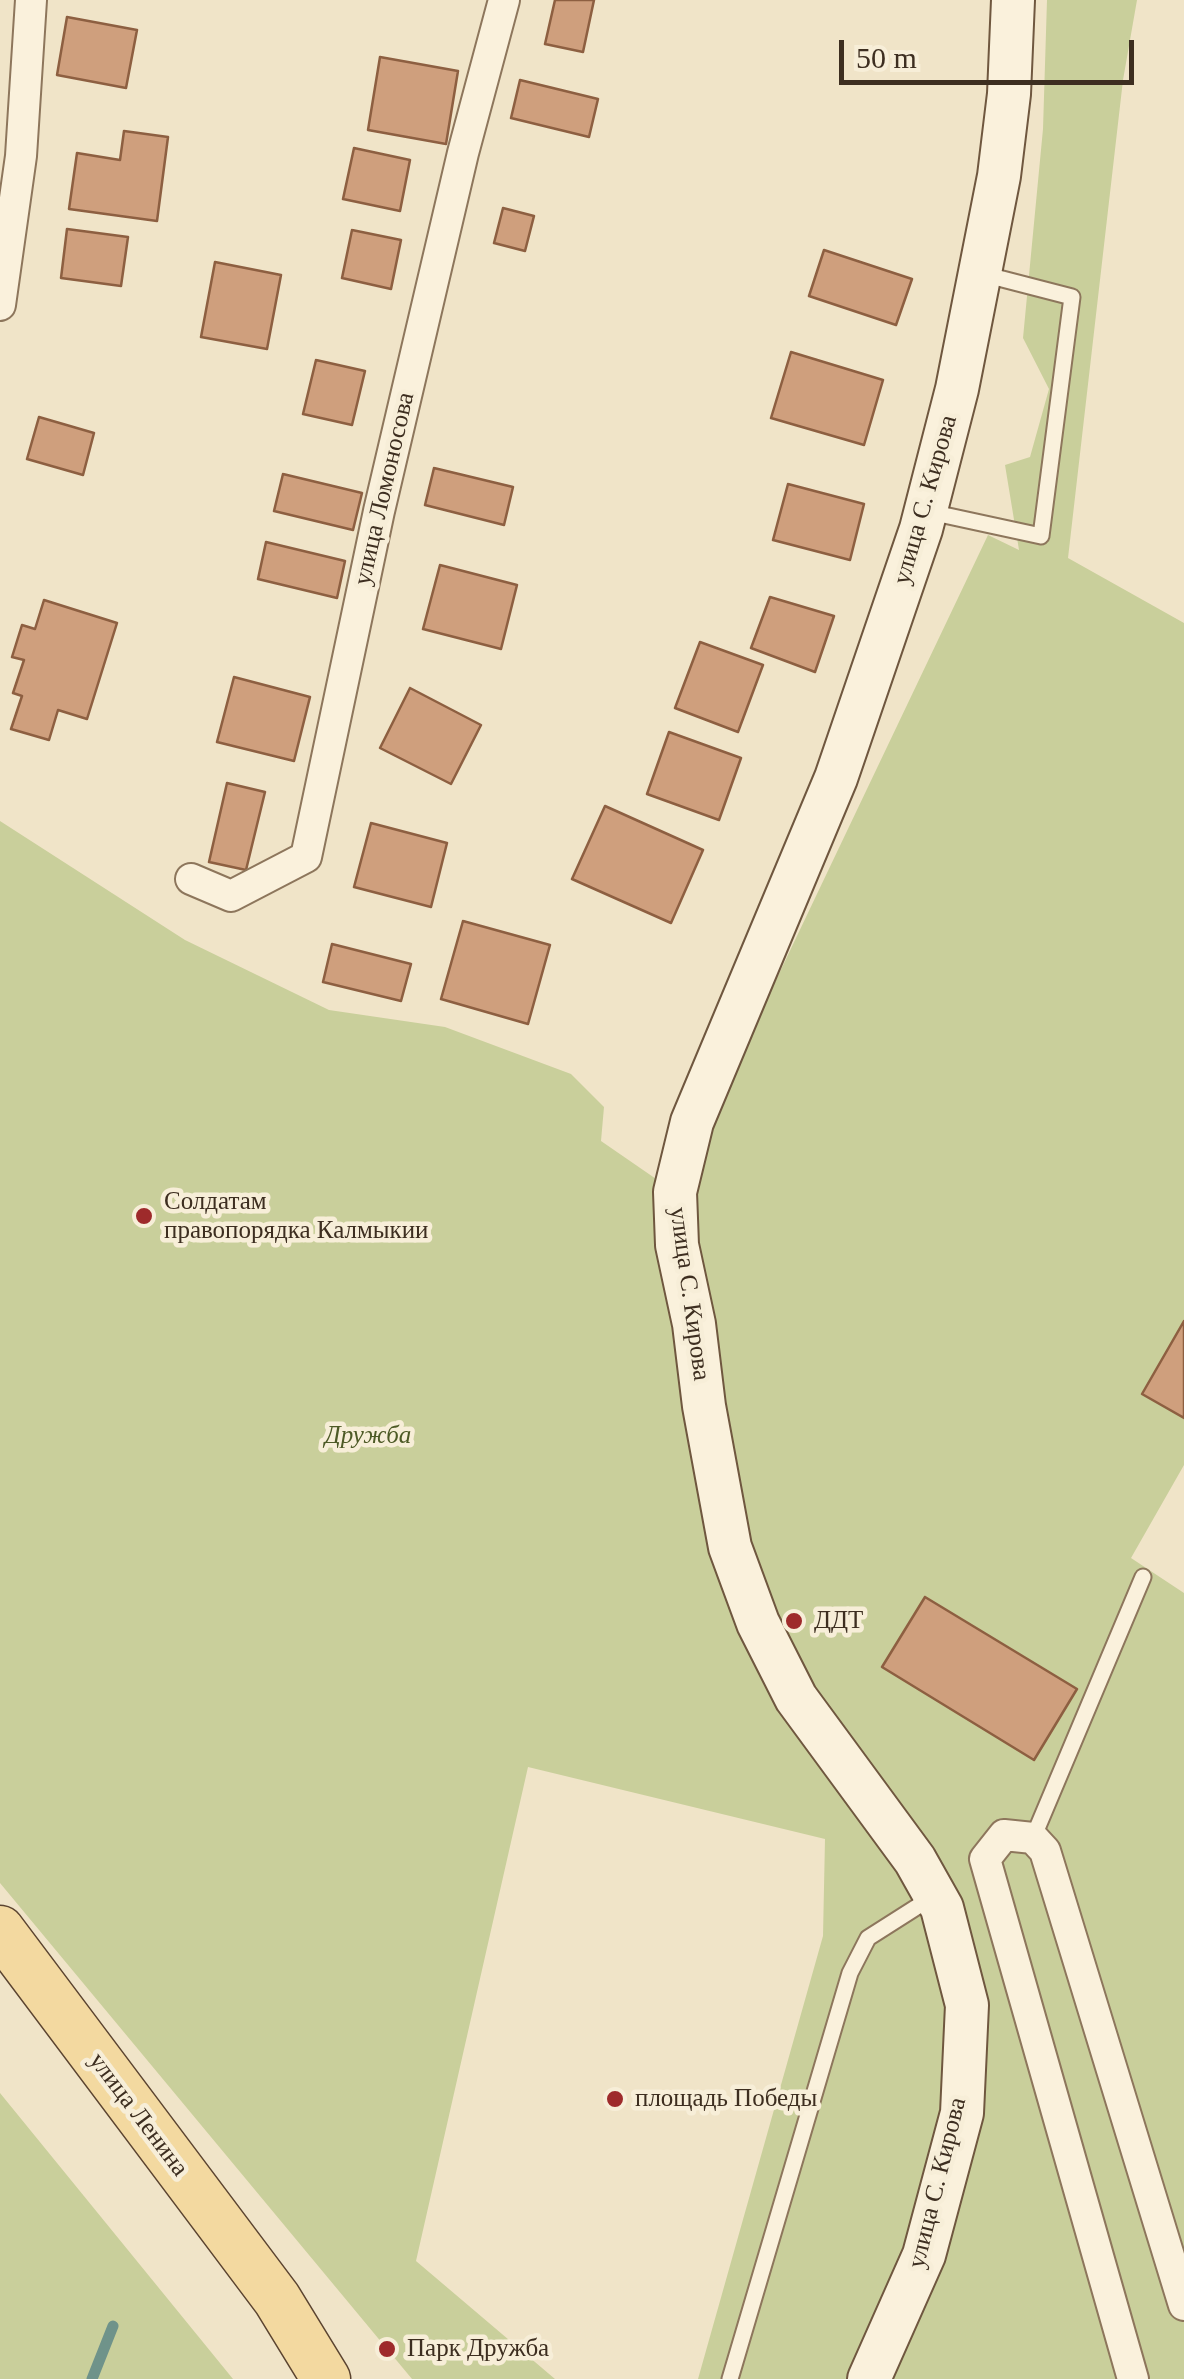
<!DOCTYPE html>
<meta charset="utf-8">
<style>
body{margin:0}
#map{position:relative;width:1184px;height:2379px;overflow:hidden;background:#f0e4c8;font-family:Georgia,serif}
canvas{display:block}
.scale{position:absolute;left:839px;top:40px;width:295px;height:45px;box-sizing:border-box;border:5px solid #3d2e20;border-top:0;padding-left:12px;font-size:30px;line-height:35px;white-space:nowrap;color:#3d2e20;-webkit-text-stroke:8px #f7eed8;paint-order:stroke}
</style>
<div id="map">
<canvas width="1184" height="2379"></canvas>
<div class="scale">50 m</div>
</div>
<script>
const context = document.querySelector('canvas').getContext('2d');
context.lineJoin = 'round';
function fillPath(path, color) { context.fillStyle = color; context.fill(path, 'evenodd'); }
const toPath = rows => new Path2D(rows.map(r => 'M' + r).join(''));
function stroke(path, color, width, dash) { context.strokeStyle = color; context.lineWidth = width; context.lineCap = dash ? 'butt' : 'round'; context.setLineDash(dash || []); context.stroke(path); }
function write(font, color, halo, rows, align = 'center') {
  context.font = font + ' Georgia,serif'; context.lineWidth = 9; context.setLineDash([]); context.textBaseline = 'middle'; context.strokeStyle = halo; context.fillStyle = color; for (const [text, x, y, turn = 0] of rows) {
    context.save(); context.translate(x, y); context.rotate((+turn || 0) * Math.PI / 180); context.textAlign = isNaN(turn) ? turn : align; if (halo) context.strokeText(text, 0, 0); context.fillText(text, 0, 0); context.restore();
  }
}
fillPath(toPath([
 [1047,0,1137,0,1123,80,1068,558,1184,623,1184,1321,1143,1394,1184,1418,1184,1465,1131,1558,1184,1593,1184,2379,698,2379,823,1936,825,1839,528,1767,416,2261,555,2379,412,2379,0,1883,0,821,185,940,329,1010,445,1027,571,1074,604,1107,601,1141,675,1192,988,535,1019,550,1005,465,1030,457,1049,389,1023,338,1043,129],
 [0,2093,233,2379,0,2379]
]), '#c9cf9b');
stroke(toPath([
 [92,2379,113,2326]
]), '#6f938a', 11);
const building = toPath([
 [555,0,594,0,583,52,545,44,555,0],
 [67,17,137,30,126,88,57,75,67,17],
 [380,57,458,71,446,144,368,130,380,57],
 [520,80,598,99,589,137,511,118,520,80],
 [124,131,168,137,157,221,69,209,77,153,120,160,124,131],
 [354,148,410,160,400,211,343,199,354,148],
 [503,208,534,216,525,251,494,243,503,208],
 [67,229,128,237,121,286,61,278,67,229],
 [352,230,401,240,391,289,342,278,352,230],
 [824,250,912,279,896,325,809,296,824,250],
 [215,262,281,275,267,349,201,337,215,262],
 [791,352,883,380,864,445,771,418,791,352],
 [316,360,365,371,352,425,303,414,316,360],
 [39,417,94,433,83,475,27,459,39,417],
 [434,468,513,487,504,525,425,505,434,468],
 [283,474,362,493,353,530,274,511,283,474],
 [788,484,864,504,850,560,773,540,788,484],
 [266,542,345,561,337,598,258,579,266,542],
 [440,565,517,585,501,649,423,629,440,565],
 [770,597,834,616,815,672,751,648,770,597],
 [44,600,117,623,87,719,58,710,49,740,11,729,22,696,13,693,24,660,12,657,22,625,35,629,44,600],
 [700,642,763,665,738,732,675,708,700,642],
 [234,677,310,697,294,761,217,742,234,677],
 [410,688,481,725,451,784,380,748,410,688],
 [669,732,741,758,719,820,647,794,669,732],
 [227,783,265,792,246,870,209,862,227,783],
 [605,806,703,850,671,923,572,879,605,806],
 [371,823,447,843,431,907,354,887,371,823],
 [463,921,550,945,528,1024,441,999,463,921],
 [332,944,411,964,401,1001,323,982,332,944],
 [1184,1321,1184,1418,1142,1394,1184,1321],
 [925,1597,1077,1689,1034,1760,882,1667,925,1597]
]);
fillPath(building, '#cf9f7d');
stroke(building, '#8d5f41', 2.5);
const lane = toPath([
 [930,512,1041,536,1072,297,983,274],
 [1033,1838,1143,1577],
 [730,2379,850,1973,868,1938,934,1896]
]);
const street = toPath([
 [0,305,21,156,31,0],
 [191,879,231,896,306,857,379,511,463,153,504,0],
 [1133,2379,985,1859,1004,1835,1033,1838,1045,1851,1184,2305]
]);
const secondary = toPath([
 [869,2379,924,2255,962,2113,967,2005,942,1908,915,1860,796,1698,758,1623,730,1547,704,1406,694,1324,677,1245,675,1192,692,1122,836,778,921,529,957,389,999,176,1009,94,1013,0]
]);
const primary = toPath([
 [0,1930,277,2299,326,2379]
]);
stroke(lane, '#8d765c', 19);
stroke(street, '#8d765c', 34);
stroke(secondary, '#6f573f', 46);
stroke(primary, '#5b4430', 51);
stroke(lane, '#faf1dc', 15);
stroke(street, '#faf1dc', 30);
stroke(secondary, '#faf1dc', 42);
stroke(primary, '#f3d9a0', 48);
for (const [x, y, r, color] of [
 [144,1216,10,"#9e2a2b"],
 [794,1621,10,"#9e2a2b"],
 [615,2099,10,"#9e2a2b"],
 [387,2349,10,"#9e2a2b"]
]) { const dot = new Path2D(); dot.arc(x, y, r, 0, 2 * Math.PI); context.fillStyle = color; context.fill(dot); stroke(dot, '#f7eed8', 4); }
write('25px', '#3d2e20', '#f7eed8', [
 ["улица Ломоносова",385,489,-77],
 ["улица С. Кирова",926,500,-74],
 ["улица С. Кирова",689,1294,82],
 ["улица Ленина",138,2115,53],
 ["улица С. Кирова",938,2183,-76]
]);
write('25px', '#3d2e20', '#f7eed8', [
 ["Солдатам",164,1202],
 ["правопорядка Калмыкии",164,1231],
 ["ДДТ",814,1621],
 ["площадь Победы",635,2099],
 ["Парк Дружба",407,2349]
], 'left');
write('italic 25px', '#4d5a26', '#f7eed8', [
 ["Дружба",368,1436]
]);
</script>
